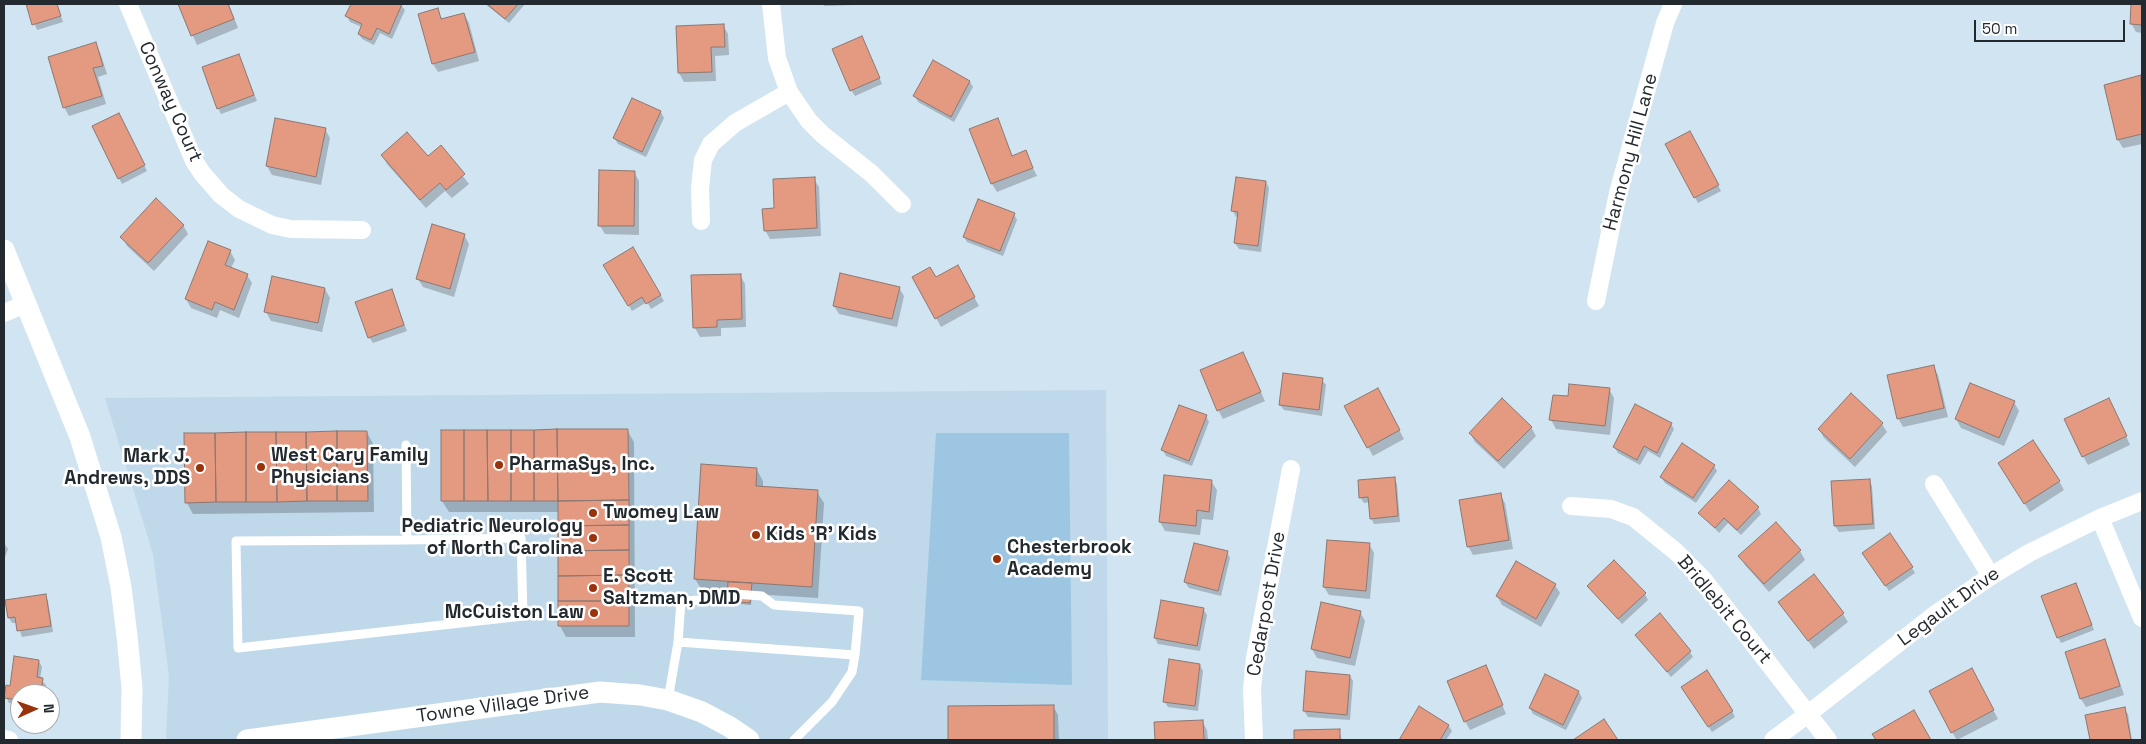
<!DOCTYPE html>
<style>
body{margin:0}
#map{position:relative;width:2146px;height:744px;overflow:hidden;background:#d1e4f1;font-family:"Space Grotesk",sans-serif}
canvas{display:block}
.frame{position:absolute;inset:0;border:5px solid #232a2f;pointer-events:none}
.north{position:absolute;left:10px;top:684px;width:50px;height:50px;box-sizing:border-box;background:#fff;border:1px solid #a7aaac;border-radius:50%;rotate:88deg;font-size:14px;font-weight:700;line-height:20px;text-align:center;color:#232a2f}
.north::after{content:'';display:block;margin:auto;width:18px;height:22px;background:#99330b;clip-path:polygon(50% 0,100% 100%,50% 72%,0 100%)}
.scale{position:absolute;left:1974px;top:20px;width:151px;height:22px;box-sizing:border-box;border:2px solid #232a2f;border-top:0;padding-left:6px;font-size:15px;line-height:18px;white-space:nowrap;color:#232a2f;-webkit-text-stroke:4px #fff;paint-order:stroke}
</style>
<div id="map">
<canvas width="2146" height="744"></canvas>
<div class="frame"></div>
<div class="north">N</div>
<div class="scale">50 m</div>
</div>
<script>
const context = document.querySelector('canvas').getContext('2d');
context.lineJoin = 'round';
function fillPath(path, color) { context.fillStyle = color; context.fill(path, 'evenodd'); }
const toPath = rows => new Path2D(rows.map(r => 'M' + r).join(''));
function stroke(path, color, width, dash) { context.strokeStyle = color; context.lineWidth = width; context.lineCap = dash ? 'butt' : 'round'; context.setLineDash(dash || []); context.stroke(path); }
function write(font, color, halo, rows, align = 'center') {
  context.font = font + ' "Space Grotesk",sans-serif'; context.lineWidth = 5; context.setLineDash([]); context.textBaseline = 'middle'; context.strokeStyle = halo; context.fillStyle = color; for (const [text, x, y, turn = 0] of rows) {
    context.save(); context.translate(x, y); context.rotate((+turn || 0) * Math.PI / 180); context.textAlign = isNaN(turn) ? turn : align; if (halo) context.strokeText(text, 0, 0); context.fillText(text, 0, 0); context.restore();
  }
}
fillPath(toPath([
 [1106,390,1108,740,166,740,169,676,153,554,105,398]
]), '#bfd8ea');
fillPath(toPath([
 [936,433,1069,433,1072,685,921,680]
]), '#9dc6e2');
fillPath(toPath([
 [27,4,57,4,63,22,37,30],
 [179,4,229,4,238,28,197,45],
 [352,4,400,4,405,10,392,39,380,33,374,45,362,39,359,34,362,27,350,22,347,16],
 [485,4,525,4,509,23],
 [684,4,731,4,685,5],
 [823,4,854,4,854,5,824,6],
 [2133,4,2142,4,2142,33,2136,32,2131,23],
 [437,10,443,20,464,14,469,23,479,61,438,72,433,64],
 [723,25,728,34,729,55,715,56,716,81,684,82,679,73,678,27],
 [95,43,100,52,107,74,98,77,106,104,69,116,64,107],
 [864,43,882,84,855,96,851,90],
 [239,55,257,101,221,114,218,108],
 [2140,77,2142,81,2142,144,2123,148,2118,140],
 [970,82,973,87,954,122,918,102,915,96],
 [633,99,661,112,664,118,646,157,618,144,614,138],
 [122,120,147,171,122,184,119,178],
 [997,120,1013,157,1025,152,1037,176,997,192,992,184],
 [325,129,330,138,321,185,272,175,267,166],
 [1690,133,1721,191,1698,203,1667,145],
 [440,147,469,184,452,198,445,191,426,208,387,164,382,155,428,158],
 [634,172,639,181,639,235,605,234,600,226],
 [814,179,819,187,821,236,770,239,765,230,776,209],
 [1266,182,1269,188,1261,252,1239,249,1235,243,1239,217,1236,217,1233,211],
 [1014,214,1017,220,1003,256,967,242,964,237],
 [183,225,188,234,154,271,127,246,122,237],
 [464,235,469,244,454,297,423,287,418,279],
 [632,248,664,301,651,309,647,302,632,311,605,265],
 [230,251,235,260,231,268,247,275,252,283,239,318,220,310,217,318,191,308,186,299],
 [958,267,979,306,941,327,914,277,936,278],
 [740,275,745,284,746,327,721,328,721,336,700,337,695,328,693,277],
 [899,288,904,296,897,327,839,314,834,306],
 [325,289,330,298,322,332,271,321,266,312],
 [394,296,407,331,373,343,369,337],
 [1243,353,1265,401,1223,419,1218,410],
 [1933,366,1938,375,1948,417,1903,427,1898,418],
 [1322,380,1326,385,1322,416,1284,410,1280,405],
 [1377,389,1404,439,1373,456,1345,406],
 [1609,389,1614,398,1610,435,1556,429,1551,420,1569,398],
 [2014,402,2019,411,2004,446,1961,428,1956,419],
 [2114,408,2130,445,2088,465,2083,456],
 [1206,416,1209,422,1192,466,1166,456,1163,450],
 [1671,424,1674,429,1660,458,1648,451,1640,465,1618,453,1614,447],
 [1882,424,1887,432,1855,467,1824,438,1819,429],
 [1531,427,1536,436,1504,469,1475,442,1470,433],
 [627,430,634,442,635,637,566,637,560,626,559,512,449,512,442,501],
 [367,432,373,444,374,512,193,514,187,503],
 [1714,466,1717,471,1696,503,1665,483,1661,477],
 [757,470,763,481,763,488,817,492,824,503,818,598,752,594,751,605,729,603,729,592,702,590,695,579],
 [2004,472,2059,481,2064,490,2030,512],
 [1165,476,1211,481,1217,490,1213,520,1202,519,1200,535,1165,531,1160,522],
 [1394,478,1397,484,1400,522,1374,524,1371,518,1370,502,1364,503,1360,497],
 [1869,480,1872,486,1875,529,1839,532,1835,526],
 [1729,482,1758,508,1761,514,1741,535,1728,523,1719,533,1700,513],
 [1500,495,1505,503,1513,549,1473,555,1468,546],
 [1776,524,1800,551,1805,560,1769,592,1745,565,1740,556],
 [4,543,8,549,4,560],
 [1369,544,1374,553,1370,599,1329,595,1324,587],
 [1227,552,1230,558,1221,596,1189,588,1185,582],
 [1867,559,1912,568,1915,573,1889,591],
 [2076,584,2094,630,2061,643,2058,637],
 [1555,585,1560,593,1541,627,1502,605,1497,596],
 [1588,586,1645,594,1648,600,1622,624],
 [45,595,48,601,53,632,22,637,17,623,12,623,9,618],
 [1780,602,1843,614,1848,622,1814,649],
 [1203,609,1207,615,1200,651,1158,644,1155,638],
 [1360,612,1365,621,1355,666,1317,658,1312,649],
 [1636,635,1690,652,1693,657,1671,677],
 [2104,640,2109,649,2124,695,2086,707,2081,699,2066,653],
 [39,661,42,667,40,679,46,685,44,694,20,694,20,705,9,703,6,697,11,687],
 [1200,665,1203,671,1198,711,1168,707,1164,701],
 [1490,675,1506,714,1470,730,1465,721],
 [1350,676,1353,681,1350,720,1308,717,1304,711],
 [1977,679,1998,719,1957,740,1952,732],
 [1579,692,1582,698,1566,730,1533,714,1530,708],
 [1686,693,1732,711,1735,717,1712,732],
 [1053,706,1058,715,1059,740,950,740,949,707],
 [1420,708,1448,725,1452,731,1446,740,1401,740],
 [2124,709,2128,714,2132,740,2091,740,2087,716],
 [1913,712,1930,740,1877,740,1874,735],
 [1202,721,1207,730,1208,740,1156,740,1155,723],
 [1339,730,1342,740,1296,740,1295,731]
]), '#0003');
const building = toPath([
 [26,4,57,4,61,16,32,25,26,4],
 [178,4,228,4,234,19,191,36,178,4],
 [351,4,402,4,389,34,377,28,371,40,358,34,362,24,345,16,351,4],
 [487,4,518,4,505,19,487,4],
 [2131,4,2142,4,2142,25,2130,24,2131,4],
 [438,8,441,19,464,13,475,52,432,64,418,14,438,8],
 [724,24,725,47,711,47,712,72,678,73,676,26,724,24],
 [862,36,880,78,850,91,832,49,862,36],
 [96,42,103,66,93,68,102,96,63,108,48,57,96,42],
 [239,54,254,95,217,109,202,67,239,54],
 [933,60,970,81,951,117,913,96,933,60],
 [2141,75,2142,134,2117,140,2104,85,2141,75],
 [632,98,661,111,642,152,613,138,632,98],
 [119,113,145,165,118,179,92,126,119,113],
 [275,118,326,128,316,177,266,166,275,118],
 [998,118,1012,156,1026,150,1033,168,991,184,969,129,998,118],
 [1690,131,1719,185,1694,198,1665,144,1690,131],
 [407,132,428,156,441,145,465,174,446,190,440,183,420,200,381,155,407,132],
 [599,170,635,171,634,226,598,226,599,170],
 [815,177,817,228,764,231,762,209,774,208,773,179,815,177],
 [1236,177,1266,181,1258,246,1234,243,1238,212,1231,211,1236,177],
 [156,198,184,225,148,263,120,237,156,198],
 [978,199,1015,213,1000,251,963,237,978,199],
 [432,224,465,234,450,289,416,279,432,224],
 [208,241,231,250,225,265,248,274,234,310,215,302,212,310,185,299,208,241],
 [633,247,661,295,646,304,642,297,628,306,603,265,633,247],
 [958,265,975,297,935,319,912,277,930,267,936,277,958,265],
 [840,273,900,287,892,319,833,306,840,273],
 [741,274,742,319,717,320,717,327,693,328,691,275,741,274],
 [272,276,325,288,318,323,264,312,272,276],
 [392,289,404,325,368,338,355,302,392,289],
 [1243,352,1261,392,1217,411,1200,370,1243,352],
 [1934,365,1944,408,1897,419,1887,375,1934,365],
 [1283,373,1323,378,1319,410,1279,405,1283,373],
 [1970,383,2015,401,1999,438,1955,419,1970,383],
 [1569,384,1610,388,1605,426,1549,420,1553,395,1568,396,1569,384],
 [1378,388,1400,430,1367,448,1344,406,1378,388],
 [1851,393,1883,423,1850,459,1818,429,1851,393],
 [1502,398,1532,427,1498,461,1469,433,1502,398],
 [2109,398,2127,436,2082,457,2064,419,2109,398],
 [1635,404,1672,423,1657,453,1644,446,1637,460,1613,447,1635,404],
 [1179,405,1207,415,1189,461,1161,450,1179,405],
 [557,429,628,429,629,500,558,501,557,429],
 [557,429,558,501,534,501,534,430,557,429],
 [441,430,464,430,464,501,441,501,441,430],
 [464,430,487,430,488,501,464,501,464,430],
 [487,430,511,430,511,501,488,501,487,430],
 [511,430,534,430,534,501,511,501,511,430],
 [337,431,337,501,307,501,306,432,337,431],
 [337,431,367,431,368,501,337,501,337,431],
 [246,432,246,502,216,502,215,433,246,432],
 [246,432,276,432,277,502,246,502,246,432],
 [276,432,306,432,307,501,277,502,276,432],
 [184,433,215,433,216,502,185,503,184,433],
 [2033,440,2060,481,2024,504,1998,463,2033,440],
 [1682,443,1715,465,1693,498,1660,477,1682,443],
 [701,464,757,468,756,486,818,490,812,587,694,579,701,464],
 [1164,475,1212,480,1209,512,1197,510,1196,526,1159,522,1164,475],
 [1395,477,1398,516,1370,519,1368,497,1359,498,1358,480,1395,477],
 [1870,479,1873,524,1834,526,1831,481,1870,479],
 [1729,480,1759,507,1737,530,1724,518,1715,528,1698,513,1729,480],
 [1501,493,1509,540,1467,547,1459,500,1501,493],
 [629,500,629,525,558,526,558,501,629,500],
 [1776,522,1801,550,1764,584,1738,556,1776,522],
 [629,525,629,550,558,551,558,526,629,525],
 [1890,533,1913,567,1885,586,1862,553,1890,533],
 [1327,540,1370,543,1366,591,1323,587,1327,540],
 [1194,543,1228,551,1218,591,1184,582,1194,543],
 [629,550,629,575,558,576,558,551,629,550],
 [1614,560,1646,593,1618,619,1587,586,1614,560],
 [1516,561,1556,584,1536,619,1496,596,1516,561],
 [1814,574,1844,613,1808,641,1778,602,1814,574],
 [629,575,629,601,558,601,558,576,629,575],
 [728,582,752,583,750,603,727,601,728,582],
 [2076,583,2092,625,2057,638,2041,596,2076,583],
 [46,594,51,626,17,631,15,617,8,618,5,600,46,594],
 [1161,600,1204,608,1197,646,1154,638,1161,600],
 [558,601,629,601,629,626,558,626,558,601],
 [1321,602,1361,611,1350,658,1311,649,1321,602],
 [1660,613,1691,651,1667,672,1635,635,1660,613],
 [2105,639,2120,686,2080,699,2065,652,2105,639],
 [14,656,39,660,37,677,43,678,41,694,20,694,20,700,4,698,6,685,10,686,14,656],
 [1169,659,1200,664,1195,706,1163,702,1169,659],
 [1486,665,1503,705,1464,722,1447,681,1486,665],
 [1972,668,1994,710,1951,733,1929,691,1972,668],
 [1707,670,1733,711,1708,727,1681,687,1707,670],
 [1306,671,1350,675,1347,715,1303,711,1306,671],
 [1545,674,1579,691,1563,725,1529,708,1545,674],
 [1054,705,1054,740,948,740,948,706,1054,705],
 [1419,706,1449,725,1440,740,1399,740,1419,706],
 [2125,707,2131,740,2090,740,2085,715,2125,707],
 [1914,710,1931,740,1876,740,1872,734,1914,710],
 [1604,719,1618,740,1573,740,1604,719],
 [1203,720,1204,740,1155,740,1154,722,1203,720],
 [1340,729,1340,740,1294,740,1294,730,1340,729]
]);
fillPath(building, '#e49981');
stroke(building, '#8c7872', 1);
stroke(toPath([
 [406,445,407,540,236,541,238,648,523,616,521,538,407,540],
 [678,642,681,601,700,600,720,593,762,596,774,605,859,611,855,655],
 [668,700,678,642,855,655,852,672,832,702,794,740]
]), '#fff', 9);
stroke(toPath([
 [128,4,194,161,202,173,221,195,239,209,272,225,291,229,362,230],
 [771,4,777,58,789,92,809,121,823,135,872,174,902,204],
 [701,221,700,188,703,160,711,144,735,123,789,92],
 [1596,301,1618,193,1665,23,1673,4],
 [4,313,26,304],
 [1934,484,1991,576],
 [1571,506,1611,509,1633,517,1675,551,1703,579,1828,740],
 [2100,518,2142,618],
 [4,739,9,740],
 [1254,740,1252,689,1255,658,1291,469],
 [1773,740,1808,714,1933,616,1991,576,2029,553,2100,518,2142,501]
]), '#fff', 18);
stroke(toPath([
 [4,250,80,437,111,537,121,587,127,636,132,688,131,740],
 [247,740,600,692,640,695,668,700,702,712,730,727,749,740]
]), '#fff', 21);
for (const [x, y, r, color] of [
 [499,465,5,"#99330b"],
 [261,467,5,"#99330b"],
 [200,468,5,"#99330b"],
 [593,513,5,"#99330b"],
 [756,535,5,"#99330b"],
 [593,538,5,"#99330b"],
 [997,559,5,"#99330b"],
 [593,588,5,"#99330b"],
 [594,613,5,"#99330b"]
]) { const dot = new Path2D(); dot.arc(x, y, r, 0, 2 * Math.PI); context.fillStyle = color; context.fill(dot); stroke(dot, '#fff', 2); }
write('19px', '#232a2f', '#fff', [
 ["Conway Court",170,102,66],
 ["Harmony Hill Lane",1631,152,-75],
 ["Cedarpost Drive",1267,604,-80],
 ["Legault Drive",1949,607,-36],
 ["Bridlebit Court",1724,610,50],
 ["Towne Village Drive",503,705,-8]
]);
write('bold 19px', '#232a2f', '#fff', [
 ["West Cary Family",271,456],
 ["Physicians",271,478],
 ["Mark J.",190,457,"right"],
 ["Andrews, DDS",190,479,"right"],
 ["PharmaSys, Inc.",509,465],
 ["Twomey Law",603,513],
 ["Pediatric Neurology",583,527,"right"],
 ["of North Carolina",583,549,"right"],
 ["Kids 'R' Kids",766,535],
 ["Chesterbrook",1007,548],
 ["Academy",1007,570],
 ["E. Scott",603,577],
 ["Saltzman, DMD",603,599],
 ["McCuiston Law",584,613,"right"]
], 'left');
</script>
